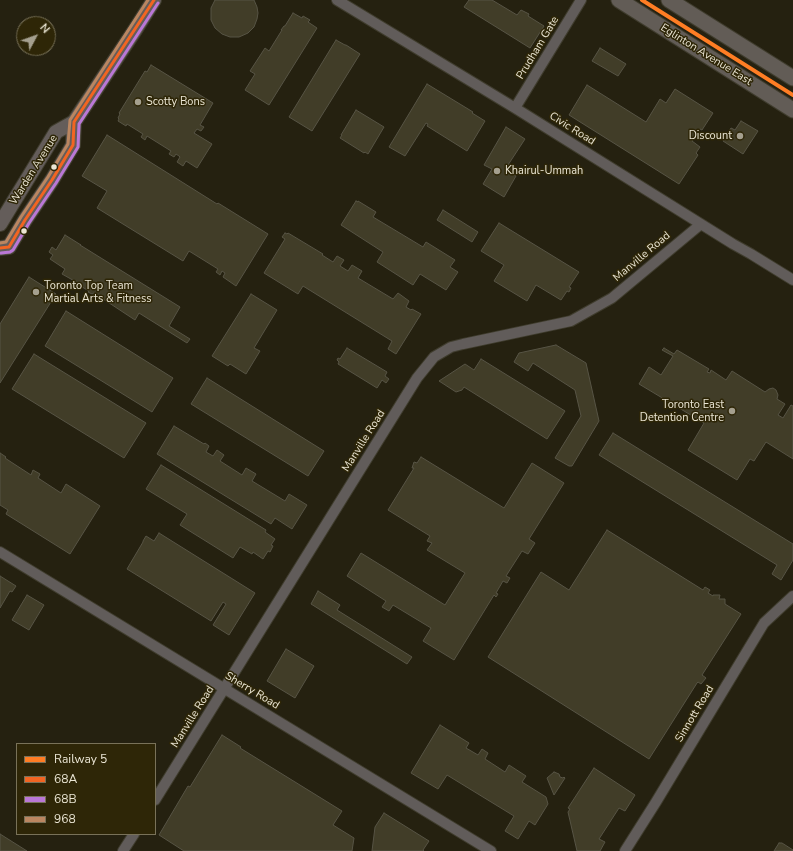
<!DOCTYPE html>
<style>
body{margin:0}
#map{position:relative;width:793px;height:851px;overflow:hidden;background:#252110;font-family:"Nunito Sans",sans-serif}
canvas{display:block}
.legend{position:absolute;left:16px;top:743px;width:140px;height:92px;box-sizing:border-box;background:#2e2607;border:1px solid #797259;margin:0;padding:5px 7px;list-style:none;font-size:12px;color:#eae5d4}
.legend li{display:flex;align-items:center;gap:8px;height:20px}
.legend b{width:20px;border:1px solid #797259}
.north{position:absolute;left:16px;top:16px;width:40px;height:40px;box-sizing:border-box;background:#2e2607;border:1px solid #797259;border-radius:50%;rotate:49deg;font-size:11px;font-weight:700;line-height:16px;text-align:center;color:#eae5d4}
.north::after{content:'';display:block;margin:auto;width:14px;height:18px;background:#a5a08f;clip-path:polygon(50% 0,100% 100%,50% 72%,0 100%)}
</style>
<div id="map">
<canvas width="793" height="851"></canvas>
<ul class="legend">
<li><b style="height:5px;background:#ff7d24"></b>Railway 5</li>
<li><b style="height:5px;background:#f26522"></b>68A</li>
<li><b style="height:5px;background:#ba77d6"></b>68B</li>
<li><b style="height:5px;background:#bb8660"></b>968</li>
</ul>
<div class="north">N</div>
</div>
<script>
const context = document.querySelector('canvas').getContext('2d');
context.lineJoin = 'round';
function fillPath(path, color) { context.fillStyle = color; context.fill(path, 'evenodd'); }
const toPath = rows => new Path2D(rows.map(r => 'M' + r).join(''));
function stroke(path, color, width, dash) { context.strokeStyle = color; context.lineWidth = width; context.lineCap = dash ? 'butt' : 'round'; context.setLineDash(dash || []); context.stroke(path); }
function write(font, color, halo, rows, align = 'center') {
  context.font = font + ' "Nunito Sans",sans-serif'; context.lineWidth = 3; context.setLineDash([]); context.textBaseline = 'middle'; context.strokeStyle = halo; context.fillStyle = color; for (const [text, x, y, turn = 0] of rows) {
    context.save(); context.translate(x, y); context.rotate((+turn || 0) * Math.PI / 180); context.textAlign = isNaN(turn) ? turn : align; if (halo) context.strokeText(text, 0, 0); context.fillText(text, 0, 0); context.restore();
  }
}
const building = toPath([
 [215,0,254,0,257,7,258,13,257,19,254,27,248,33,239,37,230,37,222,34,215,28,211,20,211,8,215,0],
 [469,0,492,0,517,15,521,10,529,14,528,16,544,26,530,48,464,7,469,0],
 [293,13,302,18,303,16,310,20,308,22,317,28,269,105,245,90,255,74,250,71,265,48,269,51,282,30,281,30,284,26,285,26,293,13],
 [336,40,345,45,346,45,360,54,312,131,289,117,336,40],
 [600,48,626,64,618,76,592,61,600,48],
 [151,65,213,103,200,125,204,127,201,131,197,129,194,133,212,144,197,168,186,161,183,166,177,162,180,157,179,156,176,154,174,157,169,154,171,151,147,136,145,140,141,137,143,134,127,124,126,126,118,121,119,119,118,118,120,114,119,113,145,71,147,72,151,65],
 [427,84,473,112,472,113,485,121,467,151,427,126,428,124,426,123,405,156,389,147,427,84],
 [587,85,646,122,660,99,666,103,675,89,713,113,702,130,700,129,692,141,700,147,696,153,698,155,679,184,569,115,587,85],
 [356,110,384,127,368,154,365,152,364,153,340,138,342,135,341,135,356,110],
 [741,121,758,131,743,154,723,141,731,128,735,130,741,121],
 [506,127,525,139,508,165,516,170,513,174,516,176,504,197,483,184,492,169,484,165,506,127],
 [107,135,217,204,218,203,268,234,236,286,223,277,225,273,222,271,220,275,216,272,218,269,189,251,183,261,97,208,107,191,82,176,107,135],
 [356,201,358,202,358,201,376,212,373,217,423,247,426,242,455,260,450,267,458,272,446,290,420,274,413,285,377,262,383,252,341,225,356,201],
 [443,210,478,232,472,242,437,220,443,210],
 [499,223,579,272,569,287,571,288,569,292,567,291,561,300,536,285,527,301,494,281,504,265,481,251,499,223],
 [285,233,287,234,288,233,323,254,322,255,333,262,337,256,344,260,340,266,348,271,352,265,362,271,358,278,393,299,398,293,409,301,406,307,411,310,412,309,421,314,396,354,388,349,392,341,303,286,298,294,264,273,285,239,282,237,285,233],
 [65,235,81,245,80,245,180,307,169,326,190,339,187,343,139,313,135,320,94,293,92,294,88,292,89,291,77,284,78,283,62,274,65,269,50,259,53,255,49,252,52,247,56,250,65,235],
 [29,277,56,294,0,383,0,324,29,277],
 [251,294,277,310,254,348,260,351,246,374,230,364,228,366,212,356,251,294],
 [66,311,173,378,152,412,45,346,66,311],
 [556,345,586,363,599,421,572,466,569,466,555,458,581,416,575,390,533,363,528,371,514,362,519,353,556,345],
 [347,348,387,372,385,376,389,379,386,383,382,380,377,388,338,364,339,362,337,360,338,358,340,359,347,348],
 [664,348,674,354,677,350,709,369,707,372,710,373,711,370,726,380,732,371,765,392,769,389,773,388,776,390,778,395,777,399,785,404,778,415,783,418,791,405,793,406,793,459,766,442,754,461,750,459,737,480,688,450,704,423,639,384,649,367,661,375,673,356,662,350,664,348],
 [34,354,146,423,124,458,12,389,34,354],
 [481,359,565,411,547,439,464,387,462,390,456,392,439,381,465,364,474,370,481,359],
 [207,378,324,451,308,476,191,404,207,378],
 [174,426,204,444,205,443,209,446,206,452,213,456,217,450,224,455,220,461,242,475,246,468,256,474,252,481,285,501,289,494,307,505,292,529,275,518,271,524,157,454,174,426],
 [613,433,793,544,793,560,781,580,772,574,777,565,599,455,613,433],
 [0,453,6,457,5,458,11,462,31,475,33,470,40,474,38,478,61,493,66,484,100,506,70,554,6,514,8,510,0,505,0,453],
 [421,457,504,508,532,463,564,483,529,539,535,543,528,554,522,551,506,576,510,578,507,583,503,581,496,593,498,594,496,597,494,595,454,660,423,641,431,628,393,605,389,611,382,607,386,601,347,576,361,553,445,605,465,573,427,550,432,543,427,541,430,536,388,510,414,468,412,468,414,462,417,463,421,457],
 [161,465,266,530,265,532,275,539,271,545,273,546,270,552,268,551,263,559,253,552,252,554,240,547,233,558,180,525,187,514,146,489,161,465],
 [607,530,703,590,705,587,710,590,708,593,713,596,713,595,720,595,719,599,725,599,725,604,741,614,702,675,706,678,701,684,698,682,697,683,649,759,488,657,541,572,569,590,607,530],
 [159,533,255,593,229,635,213,625,226,604,223,602,211,621,127,569,143,542,143,541,146,536,154,541,159,533],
 [0,576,16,586,12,592,10,591,0,608,0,576],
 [318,591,340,605,337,610,412,657,407,664,311,604,318,591],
 [27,595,44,605,29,630,12,620,27,595],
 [286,649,314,666,295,698,267,681,286,649],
 [440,725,469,743,466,748,478,755,482,749,488,753,485,759,505,772,509,765,526,776,522,782,546,797,548,804,535,825,529,821,518,839,505,831,514,816,447,775,438,789,411,773,440,725],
 [222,735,241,747,240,748,342,811,333,825,354,838,352,851,184,851,159,835,188,786,190,787,222,735],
 [594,768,635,795,625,811,619,808,599,839,605,842,600,851,577,851,568,812,570,809,568,808,594,768],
 [554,772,559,774,560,777,563,778,564,777,565,778,554,795,547,778,554,772],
 [384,813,429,841,423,850,424,851,372,851,375,827,384,813],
 [0,834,27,851,0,851,0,834],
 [779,843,782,843,793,850,793,851,774,851,779,843]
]);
fillPath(building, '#413d28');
stroke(building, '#575445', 1);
const street = toPath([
 [337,0,515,108,733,244,751,254,793,280],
 [515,108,581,0],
 [0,552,491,851],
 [155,800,417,378,434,357,451,347,463,344,571,321,612,298,701,224],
 [123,851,134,834],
 [625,851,656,802,764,623,793,596]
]);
const secondary = toPath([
 [0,224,56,132,74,122,135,30,154,0],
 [0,248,9,247,25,220,52,180,73,145,74,122]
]);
const primary = toPath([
 [619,0,793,110],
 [669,0,793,78]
]);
stroke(street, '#3f3c2d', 12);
stroke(secondary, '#3f3c2d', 16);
stroke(primary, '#3f3c2d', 17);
stroke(street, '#615c5a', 10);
stroke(secondary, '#645d5a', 14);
stroke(primary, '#625c56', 15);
stroke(toPath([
 [0,248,9,247,25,220,52,180,73,145,74,122,154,0]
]), '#f26522', 3);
stroke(toPath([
 [1,253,10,252,13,250,29,223,56,183,78,147,79,124,158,3]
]), '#ba77d6', 3);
stroke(toPath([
 [0,243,6,242,21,217,48,177,68,144,70,120,148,0]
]), '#bb8660', 3);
stroke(toPath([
 [642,0,793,95]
]), '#ff7d24', 4);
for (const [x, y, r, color] of [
 [138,102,4,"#a5a08f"],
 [740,136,4,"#a5a08f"],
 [54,167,3.5,"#eae5d4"],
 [497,171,4,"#a5a08f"],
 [24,231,3.5,"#eae5d4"],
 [36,292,4,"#a5a08f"],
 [732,411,4,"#a5a08f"]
]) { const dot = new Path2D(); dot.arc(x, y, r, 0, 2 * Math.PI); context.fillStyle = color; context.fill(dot); stroke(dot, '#2e2607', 1.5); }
write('11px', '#eae5d4', '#2e2607', [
 ["Prudham Gate",538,48,-59],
 ["Eglinton Avenue East",706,55,32],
 ["Civic Road",572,129,32],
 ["Warden Avenue",34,170,-58],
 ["Manville Road",642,257,-40],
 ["Manville Road",364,441,-58],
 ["Sherry Road",252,691,31],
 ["Sinnott Road",695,714,-59],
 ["Manville Road",193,717,-58]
]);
write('11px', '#eae5d4', '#2e2607', [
 ["Scotty Bons",146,102],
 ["Discount",732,136,"right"],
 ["Khairul-Ummah",505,171],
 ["Toronto Top Team",44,286],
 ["Martial Arts & Fitness",44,299],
 ["Toronto East",724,405,"right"],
 ["Detention Centre",724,418,"right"]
], 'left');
</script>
